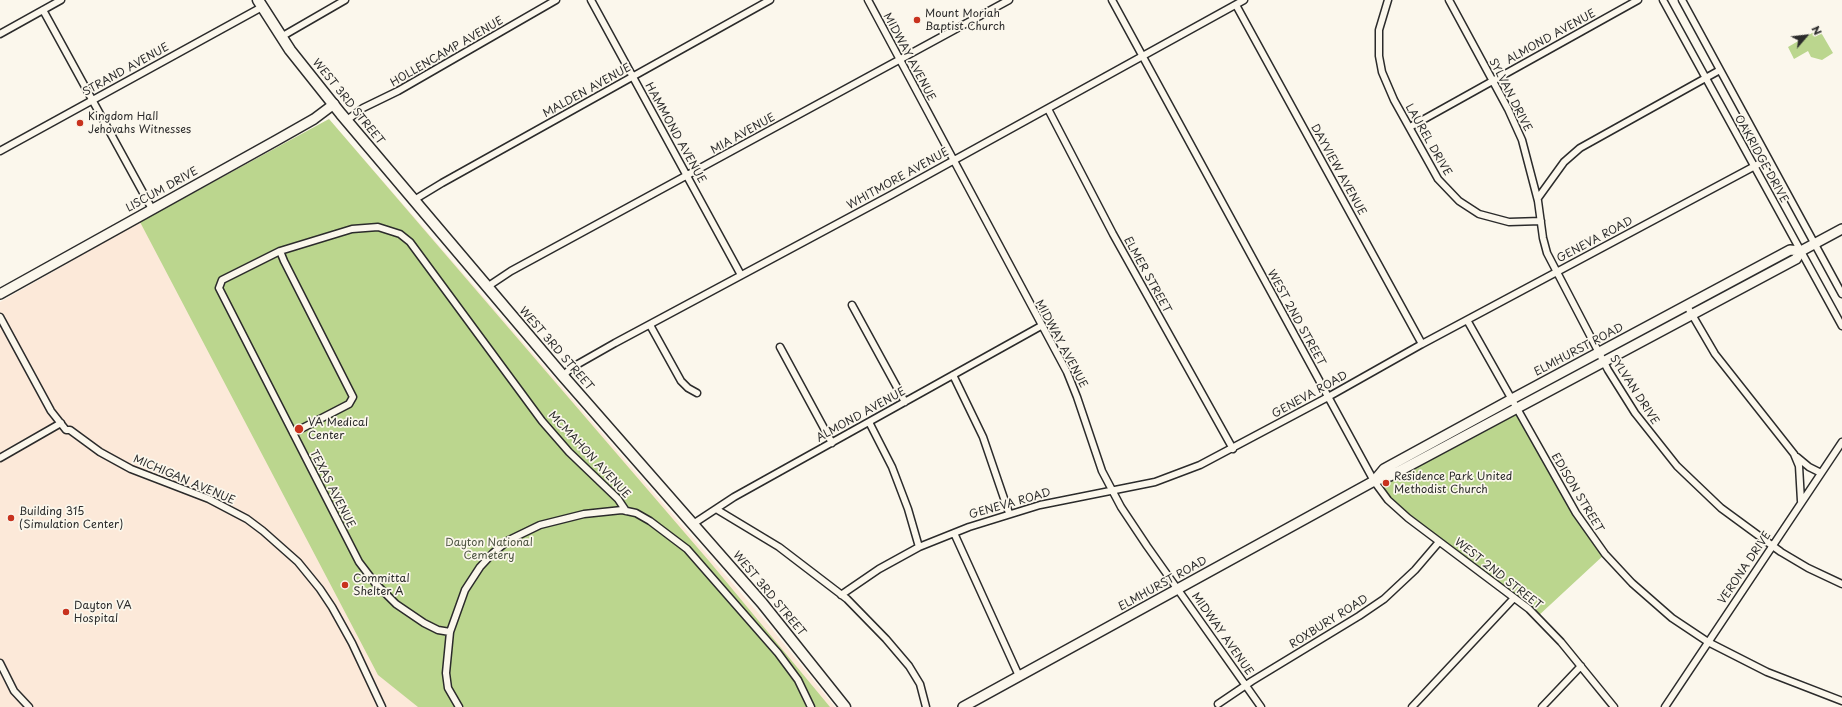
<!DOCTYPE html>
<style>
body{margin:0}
#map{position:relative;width:1842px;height:707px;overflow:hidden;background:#fbf7ec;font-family:"Playpen Sans",sans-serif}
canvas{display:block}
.north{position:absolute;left:1786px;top:16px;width:40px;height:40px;-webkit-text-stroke:3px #fbf7ec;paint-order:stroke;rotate:62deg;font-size:11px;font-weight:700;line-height:16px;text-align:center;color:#2b2b2b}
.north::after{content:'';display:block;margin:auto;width:14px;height:18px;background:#2b2b2b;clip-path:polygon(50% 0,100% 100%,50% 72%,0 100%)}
</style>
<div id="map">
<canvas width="1842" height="707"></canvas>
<div class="north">N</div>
</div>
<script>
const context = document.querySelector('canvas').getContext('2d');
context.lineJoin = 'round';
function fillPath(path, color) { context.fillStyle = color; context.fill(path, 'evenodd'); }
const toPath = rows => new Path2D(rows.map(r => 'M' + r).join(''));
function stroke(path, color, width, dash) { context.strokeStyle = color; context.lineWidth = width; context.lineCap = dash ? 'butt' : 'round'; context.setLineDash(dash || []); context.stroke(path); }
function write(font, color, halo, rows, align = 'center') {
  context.font = font + ' "Playpen Sans",sans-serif'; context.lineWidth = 3.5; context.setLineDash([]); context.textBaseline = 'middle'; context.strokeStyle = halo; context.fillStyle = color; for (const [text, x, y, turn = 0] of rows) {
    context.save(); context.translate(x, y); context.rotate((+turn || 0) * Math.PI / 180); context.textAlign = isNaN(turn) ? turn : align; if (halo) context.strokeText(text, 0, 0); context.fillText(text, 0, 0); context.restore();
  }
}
fillPath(toPath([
 [329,119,767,623,835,707,0,707,0,302,140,222]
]), '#fce9d9');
fillPath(toPath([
 [1819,29,1833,53,1822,60,1811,57,1808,51,1794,59,1788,47],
 [329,119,709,561,830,707,418,707,378,675,140,222],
 [1517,408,1539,450,1605,554,1537,617,1408,518,1374,481]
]), '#bbd68e');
const street = toPath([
 [591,0,741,275],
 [868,0,1067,372,1077,397,1102,471,1121,507,1147,546,1261,707],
 [1112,0,1374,481,1388,500,1408,518,1529,609,1561,642,1614,707],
 [1388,0,1379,30,1379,56,1382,72,1394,100,1438,179,1459,201,1479,214,1509,222,1541,221],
 [1449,0,1508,109,1522,140,1538,201,1543,238,1547,253,1608,370,1635,413,1677,466,1721,508,1781,552,1808,568,1842,584],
 [1663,0,1842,326],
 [1682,0,1842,294],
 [1236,5,1422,344],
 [43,10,152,209],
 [0,34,61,0],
 [281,37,345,0],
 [1048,109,1113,234,1233,449],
 [347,120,363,108,398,91,556,0],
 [1410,127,1638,0],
 [0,151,262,7],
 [1538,198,1564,162,1580,148,1720,70],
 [414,200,442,183,770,0],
 [280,251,284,261,353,397,349,404,293,433],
 [487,287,511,271,1009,0],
 [852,305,905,402],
 [1687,306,1715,354,1794,454,1799,466,1801,501],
 [0,317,51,411,66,430,70,430,100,452,131,469,209,499,247,519,263,531,298,562,320,589,332,607,352,643,382,707],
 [1467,320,1576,513,1605,554,1632,583,1672,618,1708,642,1767,672,1842,701],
 [650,325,681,381,688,388,697,393],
 [780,347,832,443],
 [953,375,983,437,1009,513],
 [563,376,571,368,615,343,891,195,1244,0],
 [869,422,892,467,908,509,919,547],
 [1797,457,1809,467,1821,473],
 [0,458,61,423],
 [716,509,779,547,847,599,886,639,909,666,920,684,926,707],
 [693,524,734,497,1041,326],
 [954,533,1019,676],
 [841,595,879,569,919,547,969,527,1040,505,1155,482,1200,465,1328,397,1422,344,1768,159],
 [450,632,438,630,424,623,396,604,375,583,359,562,219,288,222,280,280,251,352,229,378,227,400,234,410,242,542,421,569,452,618,499,626,511],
 [0,663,14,691,29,707],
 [1218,704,1252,681,1359,616,1384,599,1415,570,1439,542],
 [459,707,448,688,446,673,450,632,465,590,480,567,493,553,509,540,540,525,584,514,622,510,636,513,650,521,687,549,778,653,798,680,811,707],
 [1412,707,1514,598],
 [1542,707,1581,666],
 [1665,707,1842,442]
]);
const secondary = toPath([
 [0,294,277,140,314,119,334,104],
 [1374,481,1384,469,1512,399,1790,250,1801,251],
 [963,707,1374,481,1390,476,1796,259,1801,251,1842,229]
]);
const primary = toPath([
 [258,0,290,50,341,114,563,376,762,603,845,707]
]);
stroke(street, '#2b2b2b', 9);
stroke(secondary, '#2b2b2b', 12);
stroke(primary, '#2b2b2b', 13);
stroke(street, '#fbf7ec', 6);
stroke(secondary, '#fbf7ec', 9);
stroke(primary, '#fbf7ec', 10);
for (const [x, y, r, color] of [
 [917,20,4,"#c8321e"],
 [80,123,4,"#c8321e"],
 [299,429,5,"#c8321e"],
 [1386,483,4,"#c8321e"],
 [11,518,4,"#c8321e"],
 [345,585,4,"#c8321e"],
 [66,612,4,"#c8321e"]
]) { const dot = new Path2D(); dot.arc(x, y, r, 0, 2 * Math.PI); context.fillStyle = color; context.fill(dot); stroke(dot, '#fbf7ec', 1.5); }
write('11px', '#2b2b2b', '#fbf7ec', [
 ["Mount Moriah",925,14],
 ["Baptist Church",925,27],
 ["Kingdom Hall",88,117],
 ["Jehovahs Witnesses",88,130],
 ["VA Medical",308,423],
 ["Center",308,436],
 ["Residence Park United",1394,477],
 ["Methodist Church",1394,490],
 ["Building 315",19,512],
 ["(Simulation Center)",19,525],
 ["Committal",353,579],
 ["Shelter A",353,592],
 ["Dayton VA",74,606],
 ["Hospital",74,619]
], 'left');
write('11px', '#2b2b2b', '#fbf7ec', [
 ["ALMOND AVENUE",1551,37,-29],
 ["HOLLENCAMP AVENUE",447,52,-30],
 ["MIDWAY AVENUE",909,57,62],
 ["STRAND AVENUE",126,70,-29],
 ["MALDEN AVENUE",587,91,-29],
 ["SYLVAN DRIVE",1510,95,63],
 ["WEST 3RD STREET",348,102,51],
 ["HAMMOND AVENUE",675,133,61],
 ["MIA AVENUE",743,134,-29],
 ["LAUREL DRIVE",1428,140,60],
 ["OAKRIDGE DRIVE",1761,159,61],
 ["DAYVIEW AVENUE",1338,170,61],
 ["WHITMORE AVENUE",898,179,-29],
 ["LISCUM DRIVE",162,190,-29],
 ["GENEVA ROAD",1595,240,-28],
 ["ELMER STREET",1147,275,61],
 ["WEST 2ND STREET",1296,318,61],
 ["MIDWAY AVENUE",1061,344,62],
 ["WEST 3RD STREET",556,349,49],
 ["ELMHURST ROAD",1579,350,-28],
 ["SYLVAN DRIVE",1634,390,57],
 ["GENEVA ROAD",1310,395,-29],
 ["ALMOND AVENUE",861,415,-29],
 ["MCMAHON AVENUE",589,455,47],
 ["MICHIGAN AVENUE",184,480,23],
 ["TEXAS AVENUE",332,489,63],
 ["EDISON STREET",1577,493,59],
 ["GENEVA ROAD",1010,504,-16],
 ["VERONA DRIVE",1745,568,-56],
 ["WEST 2ND STREET",1498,574,38],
 ["ELMHURST ROAD",1163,584,-29],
 ["WEST 3RD STREET",769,594,50],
 ["ROXBURY ROAD",1329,622,-32],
 ["MIDWAY AVENUE",1222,634,55]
]);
write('11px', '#4f5644', '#fbf7ec', [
 ["Dayton National",489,543],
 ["Cemetery",489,556]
]);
</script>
